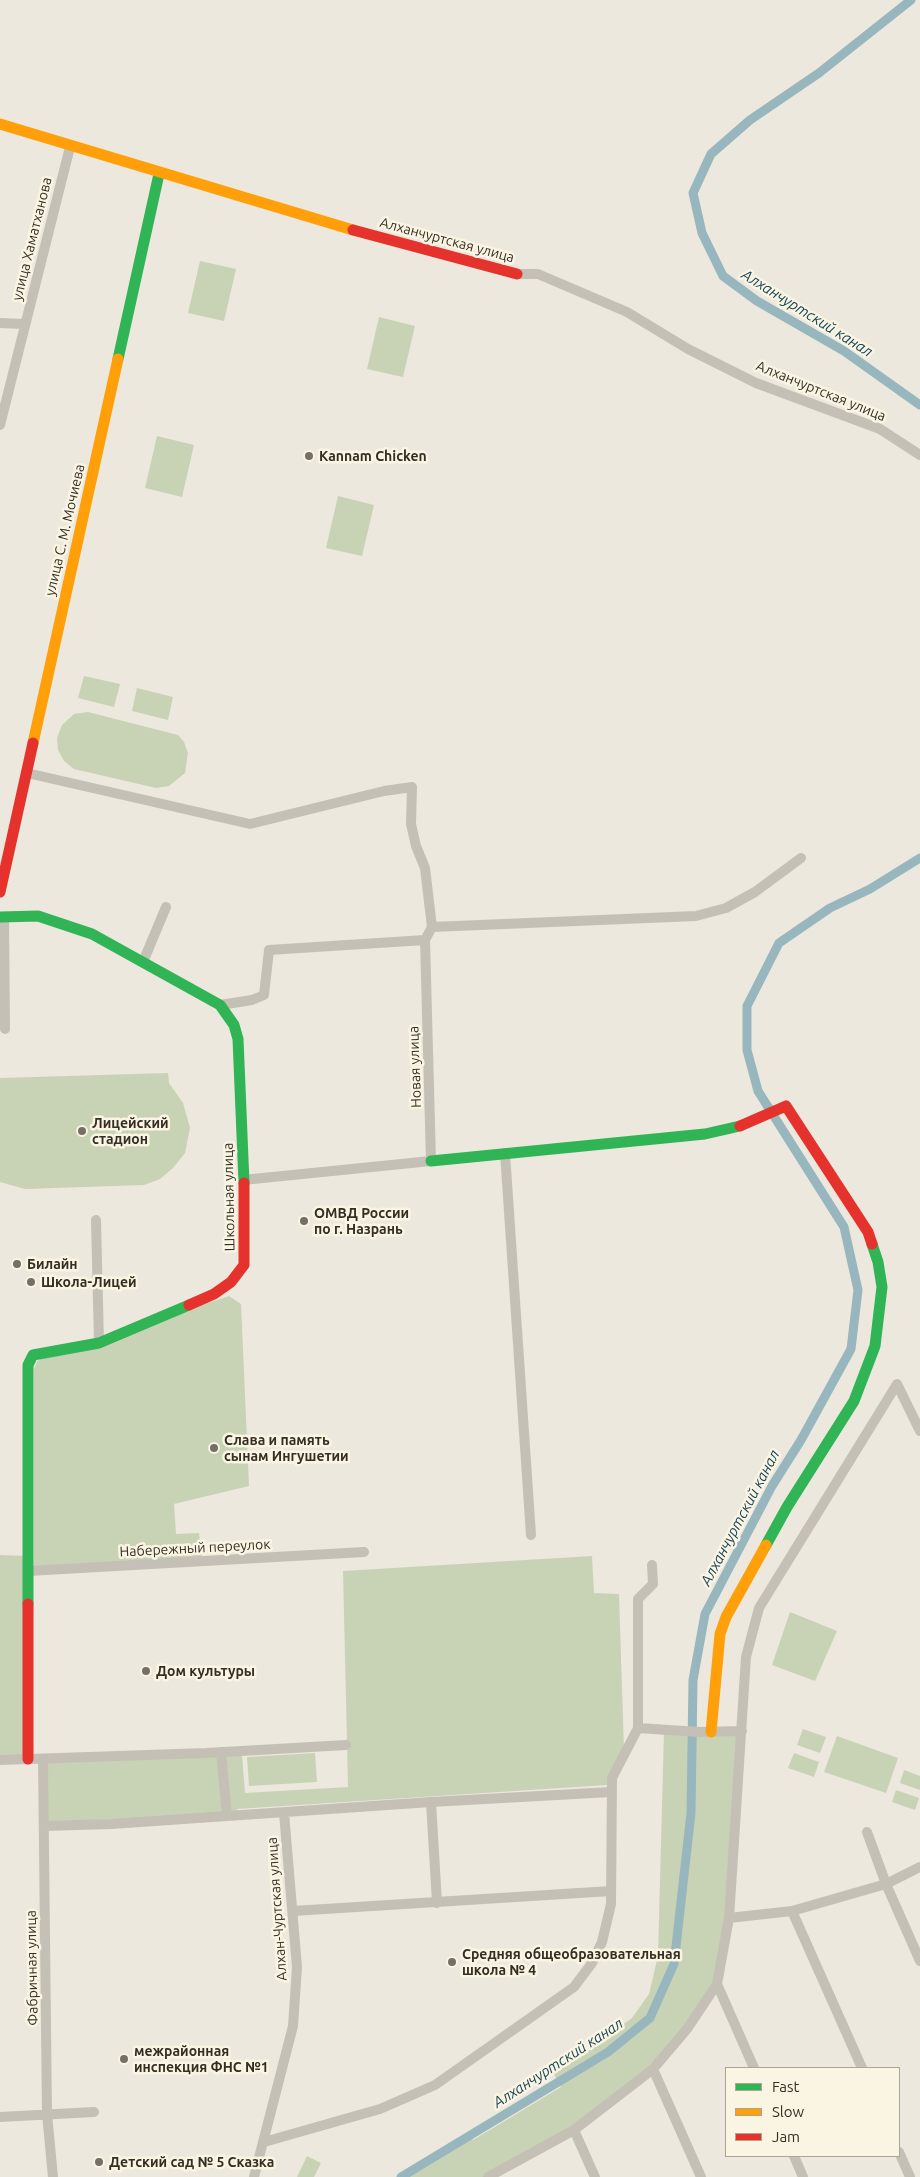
<!DOCTYPE html>
<meta charset="utf-8">
<style>
body{margin:0}
#map{position:relative;width:920px;height:2177px;overflow:hidden;background:#ece8dd;font-family:Ubuntu,sans-serif}
canvas{display:block}
.legend{position:absolute;left:725px;top:2067px;width:175px;height:90px;box-sizing:border-box;background:#faf4e3;border:1px solid #aba597;margin:0;padding:6px 9px;list-style:none;font-size:15px;color:#352e25}
.legend li{display:flex;align-items:center;gap:10px;height:25px}
.legend b{width:25px;border:1px solid #aba597}
</style>
<div id="map">
<canvas width="920" height="2177"></canvas>
<ul class="legend">
<li><b style="height:6px;background:#30b455"></b>Fast</li>
<li><b style="height:6px;background:#ff9f0a"></b>Slow</li>
<li><b style="height:6px;background:#e5322d"></b>Jam</li>
</ul>
</div>
<script>
const context = document.querySelector('canvas').getContext('2d');
context.lineJoin = 'round';
function fillPath(path, color) { context.fillStyle = color; context.fill(path, 'evenodd'); }
const toPath = rows => new Path2D(rows.map(r => 'M' + r).join(''));
function stroke(path, color, width, dash) { context.strokeStyle = color; context.lineWidth = width; context.lineCap = dash ? 'butt' : 'round'; context.setLineDash(dash || []); context.stroke(path); }
function write(font, color, halo, rows, align = 'center') {
  context.font = font + ' Ubuntu,sans-serif'; context.lineWidth = 5; context.setLineDash([]); context.textBaseline = 'middle'; context.strokeStyle = halo; context.fillStyle = color; for (const [text, x, y, turn = 0] of rows) {
    context.save(); context.translate(x, y); context.rotate((+turn || 0) * Math.PI / 180); context.textAlign = isNaN(turn) ? turn : align; if (halo) context.strokeText(text, 0, 0); context.fillText(text, 0, 0); context.restore();
  }
}
fillPath(toPath([
 [200,261,236,269,224,321,188,313],
 [379,317,415,326,403,377,367,369],
 [157,436,194,445,182,497,145,488],
 [338,496,374,505,362,556,326,548],
 [84,676,120,684,114,707,78,698],
 [137,688,173,697,168,720,132,711],
 [88,712,178,735,184,742,188,753,185,773,169,786,156,788,74,769,64,761,58,750,57,738,62,725,74,714],
 [168,1073,169,1083,183,1103,190,1128,185,1153,173,1168,160,1179,144,1185,25,1189,0,1182,0,1078],
 [229,1296,241,1304,249,1486,174,1504,176,1534,199,1533,202,1559,34,1566,34,1369,37,1362,41,1358],
 [0,1555,28,1556,28,1759,0,1760],
 [592,1556,594,1593,619,1594,624,1750,607,1785,237,1809,238,1816,44,1826,43,1759,242,1755,245,1793,348,1787,343,1571],
 [790,1612,837,1631,815,1681,772,1665],
 [803,1729,826,1737,820,1753,797,1745],
 [664,1730,742,1731,729,1918,717,1984,687,2029,616,2099,488,2177,401,2177,469,2135,473,2140,561,2087,554,2074,632,2018,649,1994,658,1956],
 [837,1736,898,1758,886,1793,824,1772],
 [315,1753,317,1782,249,1786,247,1757],
 [794,1753,819,1762,814,1777,788,1768],
 [904,1770,920,1776,920,1790,900,1783],
 [896,1790,919,1798,915,1810,892,1802],
 [307,2156,321,2163,314,2177,297,2177]
]), '#c8d3b6');
stroke(toPath([
 [911,0,819,73,750,120,711,154,693,193,702,233,723,276,757,301,844,351,920,405],
 [401,2177,608,2052,650,2018,674,1964,691,1813,693,1680,705,1614,772,1486,801,1440,851,1349,858,1290,844,1227,758,1091,747,1050,747,1006,779,943,830,908,870,889,920,858]
]), '#98b6be', 9);
stroke(toPath([
 [517,274,538,274,627,312,688,349,756,383,880,429,920,455],
 [0,323,24,324],
 [0,425,70,147],
 [27,773,250,824,384,791,412,787,411,824,416,846,425,868,432,927,425,940,431,1161,243,1180],
 [4,917,5,1029],
 [432,927,696,916,726,908,755,892,801,858],
 [143,962,166,907],
 [220,1005,252,1000,264,995,269,950,425,940],
 [505,1153,531,1535],
 [96,1220,99,1343],
 [897,1384,920,1431],
 [28,1571,364,1552],
 [638,1728,699,1732,742,1731],
 [221,1752,227,1816],
 [43,1759,47,2114,53,2177],
 [0,1760,206,1753,346,1745],
 [431,1802,437,1903],
 [44,1826,111,1824,431,1802,611,1792],
 [867,1832,886,1884,920,1961],
 [293,1911,611,1891],
 [792,1911,862,2068],
 [729,1918,792,1911,886,1884,920,1867],
 [717,1984,754,2068],
 [653,2069,701,2177],
 [0,2117,94,2112],
 [574,2130,595,2177],
 [264,2142,380,2109,435,2085,574,1987,592,1963,602,1942,611,1904,612,1778,638,1728,638,1599,653,1584,652,1565],
 [899,2152,910,2177],
 [794,2156,803,2177],
 [254,2177,293,2026,297,1967,284,1813],
 [488,2177,574,2130,653,2069,687,2029,717,1984,729,1918,746,1657,759,1608,897,1384]
]), '#c5c0b6', 10);
stroke(toPath([
 [118,359,159,174],
 [0,917,38,916,92,934,220,1005,234,1025,238,1039,244,1183],
 [431,1161,705,1134,740,1126],
 [766,1545,787,1507,854,1401,875,1346,882,1287,878,1262,872,1244],
 [28,1604,28,1365,33,1355,99,1343,189,1305]
]), '#30b455', 11);
stroke(toPath([
 [0,124,353,230],
 [33,743,118,359],
 [711,1732,720,1634,726,1617,766,1545]
]), '#ff9f0a', 11);
stroke(toPath([
 [353,230,517,274],
 [0,892,33,743],
 [740,1126,786,1106,868,1232,872,1244],
 [189,1305,214,1294,231,1282,244,1265,244,1183],
 [28,1604,28,1759]
]), '#e5322d', 11);
for (const [x, y, r, color] of [
 [309,456,5,"#756f65"],
 [82,1131,5,"#756f65"],
 [304,1221,5,"#756f65"],
 [17,1264,5,"#756f65"],
 [31,1282,5,"#756f65"],
 [214,1448,5,"#756f65"],
 [146,1671,5,"#756f65"],
 [452,1962,5,"#756f65"],
 [124,2059,5,"#756f65"],
 [99,2162,5,"#756f65"]
]) { const dot = new Path2D(); dot.arc(x, y, r, 0, 2 * Math.PI); context.fillStyle = color; context.fill(dot); stroke(dot, '#faf4e3', 2); }
write('14px', '#352e25', '#faf4e3', [
 ["улица Хаматханова",32,239,-76],
 ["Алханчуртская улица",447,240,15],
 ["Алханчуртская улица",821,391,22],
 ["улица С. М. Мочиева",65,530,-77],
 ["Новая улица",415,1067,-92],
 ["Школьная улица",229,1197,-91],
 ["Набережный переулок",195,1548,-3],
 ["Алхан-Чуртская улица",277,1909,-94],
 ["Фабричная улица",32,1968,-91]
]);
write('bold 14px', '#352e25', '#faf4e3', [
 ["Kannam Chicken",319,456],
 ["Лицейский",92,1123],
 ["стадион",92,1139],
 ["ОМВД России",314,1213],
 ["по г. Назрань",314,1229],
 ["Билайн",27,1264],
 ["Школа-Лицей",41,1282],
 ["Слава и память",224,1440],
 ["сынам Ингушетии",224,1456],
 ["Дом культуры",156,1671],
 ["Средняя общеобразовательная",462,1954],
 ["школа № 4",462,1970],
 ["межрайонная",134,2051],
 ["инспекция ФНС №1",134,2067],
 ["Детский сад № 5 Сказка",109,2162]
], 'left');
write('italic 15px', '#194658', '#faf4e3', [
 ["Алханчуртский канал",807,313,32],
 ["Алханчуртский канал",740,1518,-62],
 ["Алханчуртский канал",558,2063,-33]
]);
</script>
